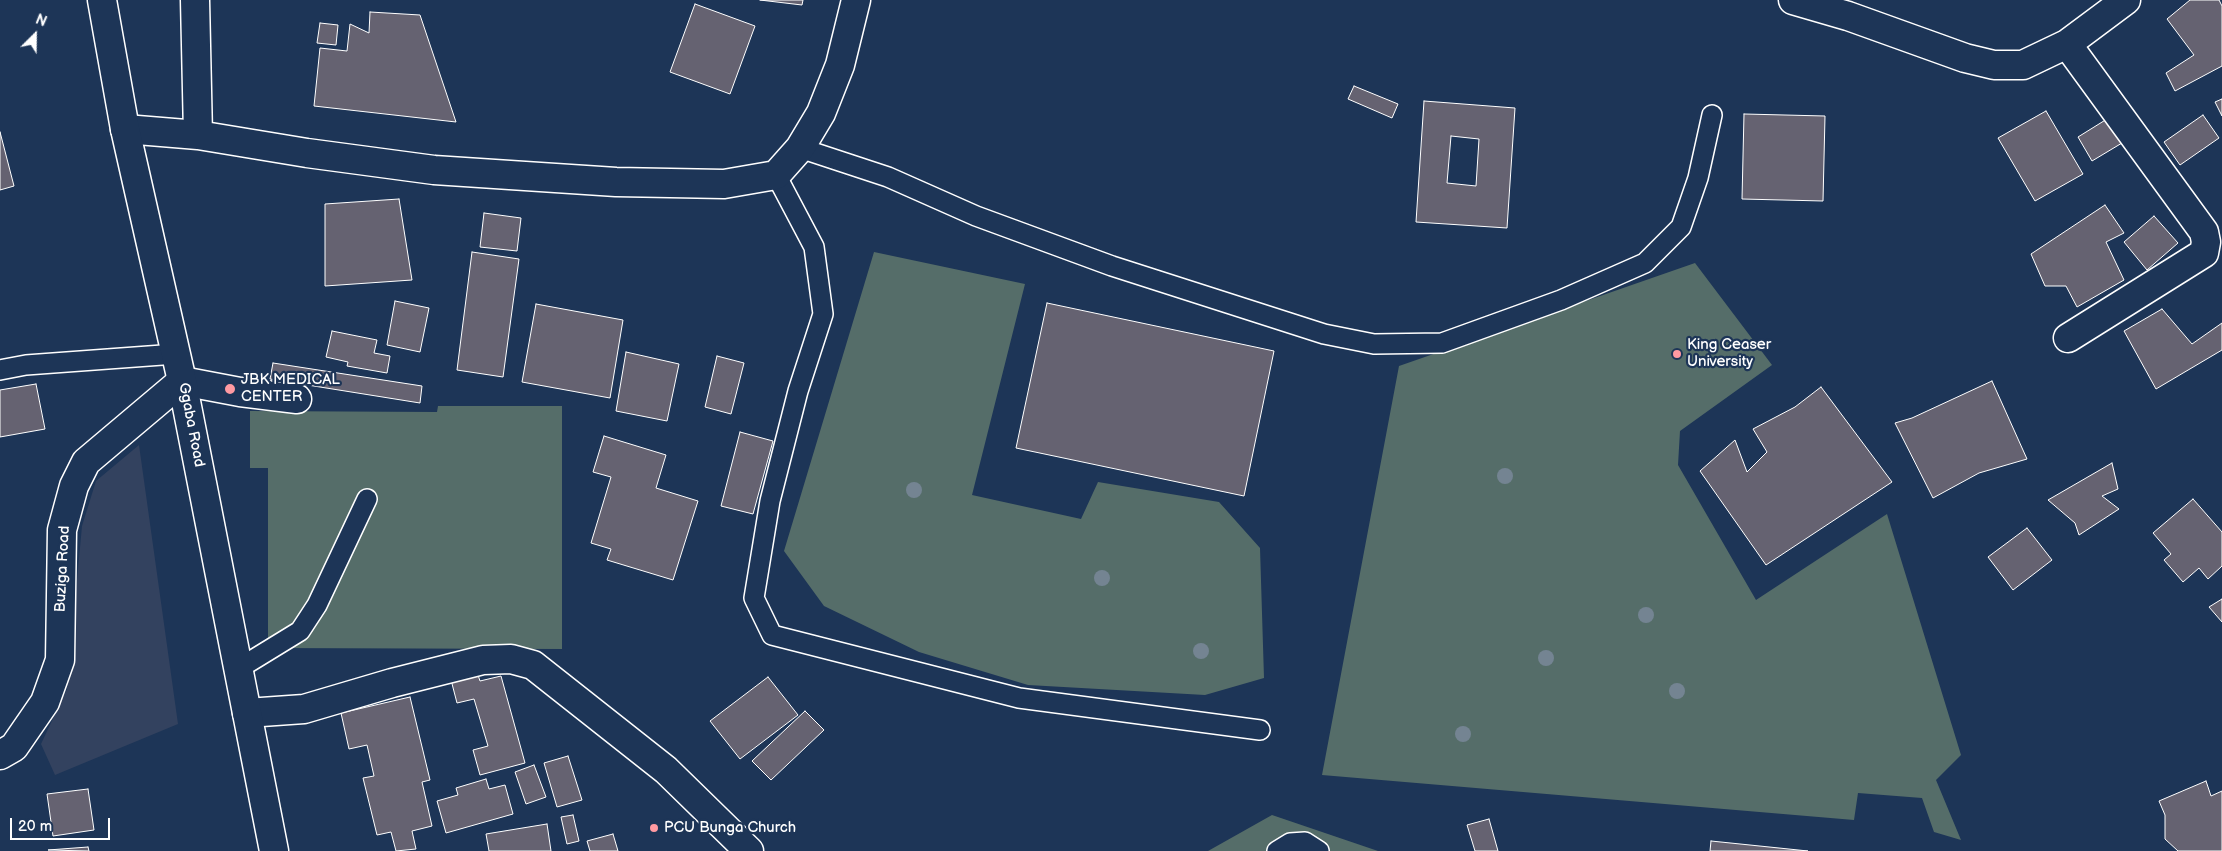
<!DOCTYPE html>
<style>
body{margin:0}
#map{position:relative;width:2222px;height:851px;overflow:hidden;background:#1d3557;font-family:"Balsamiq Sans",sans-serif}
canvas{display:block}
.north{position:absolute;left:10px;top:10px;width:50px;height:50px;-webkit-text-stroke:4px #1d3557;paint-order:stroke;rotate:23deg;font-size:14px;font-weight:700;line-height:20px;text-align:center;color:#fff}
.north::after{content:'';display:block;margin:auto;width:18px;height:22px;background:#fff;clip-path:polygon(50% 0,100% 100%,50% 72%,0 100%)}
.scale{position:absolute;left:10px;top:818px;width:100px;height:22px;box-sizing:border-box;border:2px solid #fff;border-top:0;padding-left:6px;font-size:15px;line-height:18px;white-space:nowrap;color:#fff;-webkit-text-stroke:4px #1d3557;paint-order:stroke}
</style>
<div id="map">
<canvas width="2222" height="851"></canvas>
<div class="north">N</div>
<div class="scale">20 m</div>
</div>
<script>
const context = document.querySelector('canvas').getContext('2d');
context.lineJoin = 'round';
function fillPath(path, color) { context.fillStyle = color; context.fill(path, 'evenodd'); }
const toPath = rows => new Path2D(rows.map(r => 'M' + r).join(''));
function stroke(path, color, width, dash) { context.strokeStyle = color; context.lineWidth = width; context.lineCap = dash ? 'butt' : 'round'; context.setLineDash(dash || []); context.stroke(path); }
function write(font, color, halo, rows, align = 'center') {
  context.font = font + ' "Balsamiq Sans",sans-serif'; context.lineWidth = 4.5; context.setLineDash([]); context.textBaseline = 'middle'; context.strokeStyle = halo; context.fillStyle = color; for (const [text, x, y, turn = 0] of rows) {
    context.save(); context.translate(x, y); context.rotate((+turn || 0) * Math.PI / 180); context.textAlign = isNaN(turn) ? turn : align; if (halo) context.strokeText(text, 0, 0); context.fillText(text, 0, 0); context.restore();
  }
}
fillPath(toPath([
 [139,445,178,724,55,775,41,744,67,689,82,526,96,481]
]), '#33425f');
fillPath(toPath([
 [874,252,1025,284,972,495,1081,519,1098,482,1219,502,1260,548,1264,678,1205,695,1028,685,919,652,824,606,784,551],
 [1695,263,1772,365,1680,431,1678,465,1756,600,1887,514,1961,755,1936,780,1961,840,1934,832,1922,798,1858,793,1854,820,1322,775,1399,366],
 [438,406,562,406,562,649,268,648,268,468,250,468,250,411,437,412],
 [1272,815,1378,851,1208,851]
]), '#556d69');
const building = toPath([
 [760,0,803,0,802,5,760,0],
 [2190,0,2219,0,2222,6,2222,66,2175,91,2166,73,2194,55,2167,19,2190,0],
 [695,4,755,26,730,94,670,72,695,4],
 [370,12,420,15,456,122,314,106,320,48,347,51,350,24,369,33,370,12],
 [320,23,338,25,336,45,317,43,320,23],
 [1354,86,1398,104,1392,118,1348,99,1354,86],
 [2222,99,2222,116,2215,102,2222,99],
 [1424,101,1515,108,1507,228,1416,222,1424,101],
 [1451,136,1479,139,1476,186,1447,183,1451,136],
 [2046,111,2083,174,2035,201,1998,138,2046,111],
 [1744,114,1825,116,1823,201,1742,199,1744,114],
 [2203,115,2219,138,2180,165,2164,142,2203,115],
 [2107,119,2122,143,2092,161,2078,137,2107,119],
 [0,132,14,186,0,190,0,132],
 [399,199,412,280,325,286,325,204,399,199],
 [2105,205,2124,233,2106,242,2124,280,2077,307,2066,286,2045,286,2031,254,2105,205],
 [484,213,521,218,517,251,480,247,484,213],
 [2154,216,2178,243,2147,270,2124,242,2154,216],
 [472,252,519,259,503,377,457,370,472,252],
 [395,301,429,308,420,352,387,345,395,301],
 [1047,303,1274,351,1244,496,1016,448,1047,303],
 [536,304,623,320,610,398,522,382,536,304],
 [2162,309,2192,344,2222,323,2222,350,2156,389,2124,331,2162,309],
 [332,331,377,340,374,353,390,356,387,373,347,366,348,362,326,357,332,331],
 [626,352,679,364,667,421,616,411,626,352],
 [717,356,744,363,731,414,705,407,717,356],
 [273,363,422,386,420,403,270,379,273,363],
 [1992,381,2027,459,1979,473,1933,498,1895,423,1912,418,1992,381],
 [36,384,45,429,0,437,0,390,36,384],
 [1821,387,1892,482,1766,565,1700,471,1735,440,1747,472,1767,452,1753,429,1795,407,1821,387],
 [740,432,773,441,753,514,721,506,740,432],
 [604,436,666,455,656,488,698,501,673,580,607,560,611,549,591,543,611,477,593,472,604,436],
 [2112,463,2118,489,2102,496,2119,509,2079,535,2075,523,2048,500,2112,463],
 [2193,499,2222,532,2222,566,2208,579,2199,568,2183,582,2164,560,2171,554,2153,533,2193,499],
 [2027,528,2052,560,2013,590,1988,557,2027,528],
 [2222,599,2222,622,2209,607,2222,599],
 [476,669,480,681,501,676,525,763,480,775,473,750,488,746,474,699,457,703,450,676,476,669],
 [768,677,798,715,740,759,710,721,768,677],
 [410,697,430,780,422,782,432,826,412,831,416,849,396,851,391,832,377,835,363,778,374,776,367,745,349,749,341,713,410,697],
 [805,711,824,730,771,780,752,761,805,711],
 [568,756,582,800,557,807,544,763,568,756],
 [534,765,546,797,526,804,515,772,534,765],
 [486,779,489,789,505,785,513,814,446,833,437,801,458,795,456,788,486,779],
 [2206,781,2211,796,2222,791,2222,851,2178,851,2165,839,2165,815,2159,801,2206,781],
 [88,789,94,830,53,836,47,794,88,789],
 [573,815,579,841,567,844,561,817,573,815],
 [1489,819,1498,851,1475,851,1467,825,1489,819],
 [547,824,551,851,489,851,486,834,547,824],
 [613,834,618,851,590,851,587,841,613,834],
 [1711,841,1808,851,1710,851,1711,841],
 [88,847,89,851,48,850,88,847]
]);
fillPath(building, '#656271');
stroke(building, '#fff', 1);
const service = toPath([
 [800,148,888,177,976,216,1112,266,1324,334,1374,344,1442,343,1561,300,1645,263,1681,227,1698,178,1712,115],
 [776,175,814,247,823,314,798,391,770,501,754,598,772,635,1019,698,1260,730],
 [0,370,26,365,176,354],
 [238,669,300,631,317,605,367,499],
 [1277,851,1290,843,1305,842,1319,851]
]);
const minor = toPath([
 [195,0,198,135],
 [1793,0,1848,16,1965,58,1994,65,2023,65,2067,44,2126,0],
 [2067,44,2204,232,2206,242,2204,253,2068,338],
 [125,129,198,135,307,153,434,170,616,182,724,184,776,175,800,148,821,113,840,65,856,0],
 [247,713,304,709,392,683,483,660,511,659,533,665,666,770,749,851],
 [0,755,14,747,45,702,60,660,62,530,74,486,86,462,182,381,240,392,297,399]
]);
const secondary = toPath([
 [102,0,125,129,182,381,274,851]
]);
stroke(service, '#fff', 22);
stroke(minor, '#fff', 31);
stroke(secondary, '#fff', 31);
stroke(service, '#1d3557', 19);
stroke(minor, '#1d3557', 28);
stroke(secondary, '#1d3557', 28);
context.fillStyle = '#748492';
for (const [x, y] of [
 [1505,476],
 [914,490],
 [1102,578],
 [1646,615],
 [1201,651],
 [1546,658],
 [1677,691],
 [1463,734]
]) { context.beginPath(); context.arc(x, y, 8, 0, 2 * Math.PI); context.fill(); }
for (const [x, y, r, color] of [
 [1677,354,5,"#ff9aa2"],
 [230,389,6,"#ff9aa2"],
 [654,828,5,"#ff9aa2"]
]) { const dot = new Path2D(); dot.arc(x, y, r, 0, 2 * Math.PI); context.fillStyle = color; context.fill(dot); stroke(dot, '#1d3557', 2); }
write('15px', '#fff', '#1d3557', [
 ["King Ceaser",1687,345],
 ["University",1687,362],
 ["JBK MEDICAL",241,380],
 ["CENTER",241,397],
 ["PCU Bunga Church",664,828]
], 'left');
write('15px', '#fff', '#1d3557', [
 ["Ggaba Road",191,425,79],
 ["Buziga Road",63,569,-87]
]);
</script>
